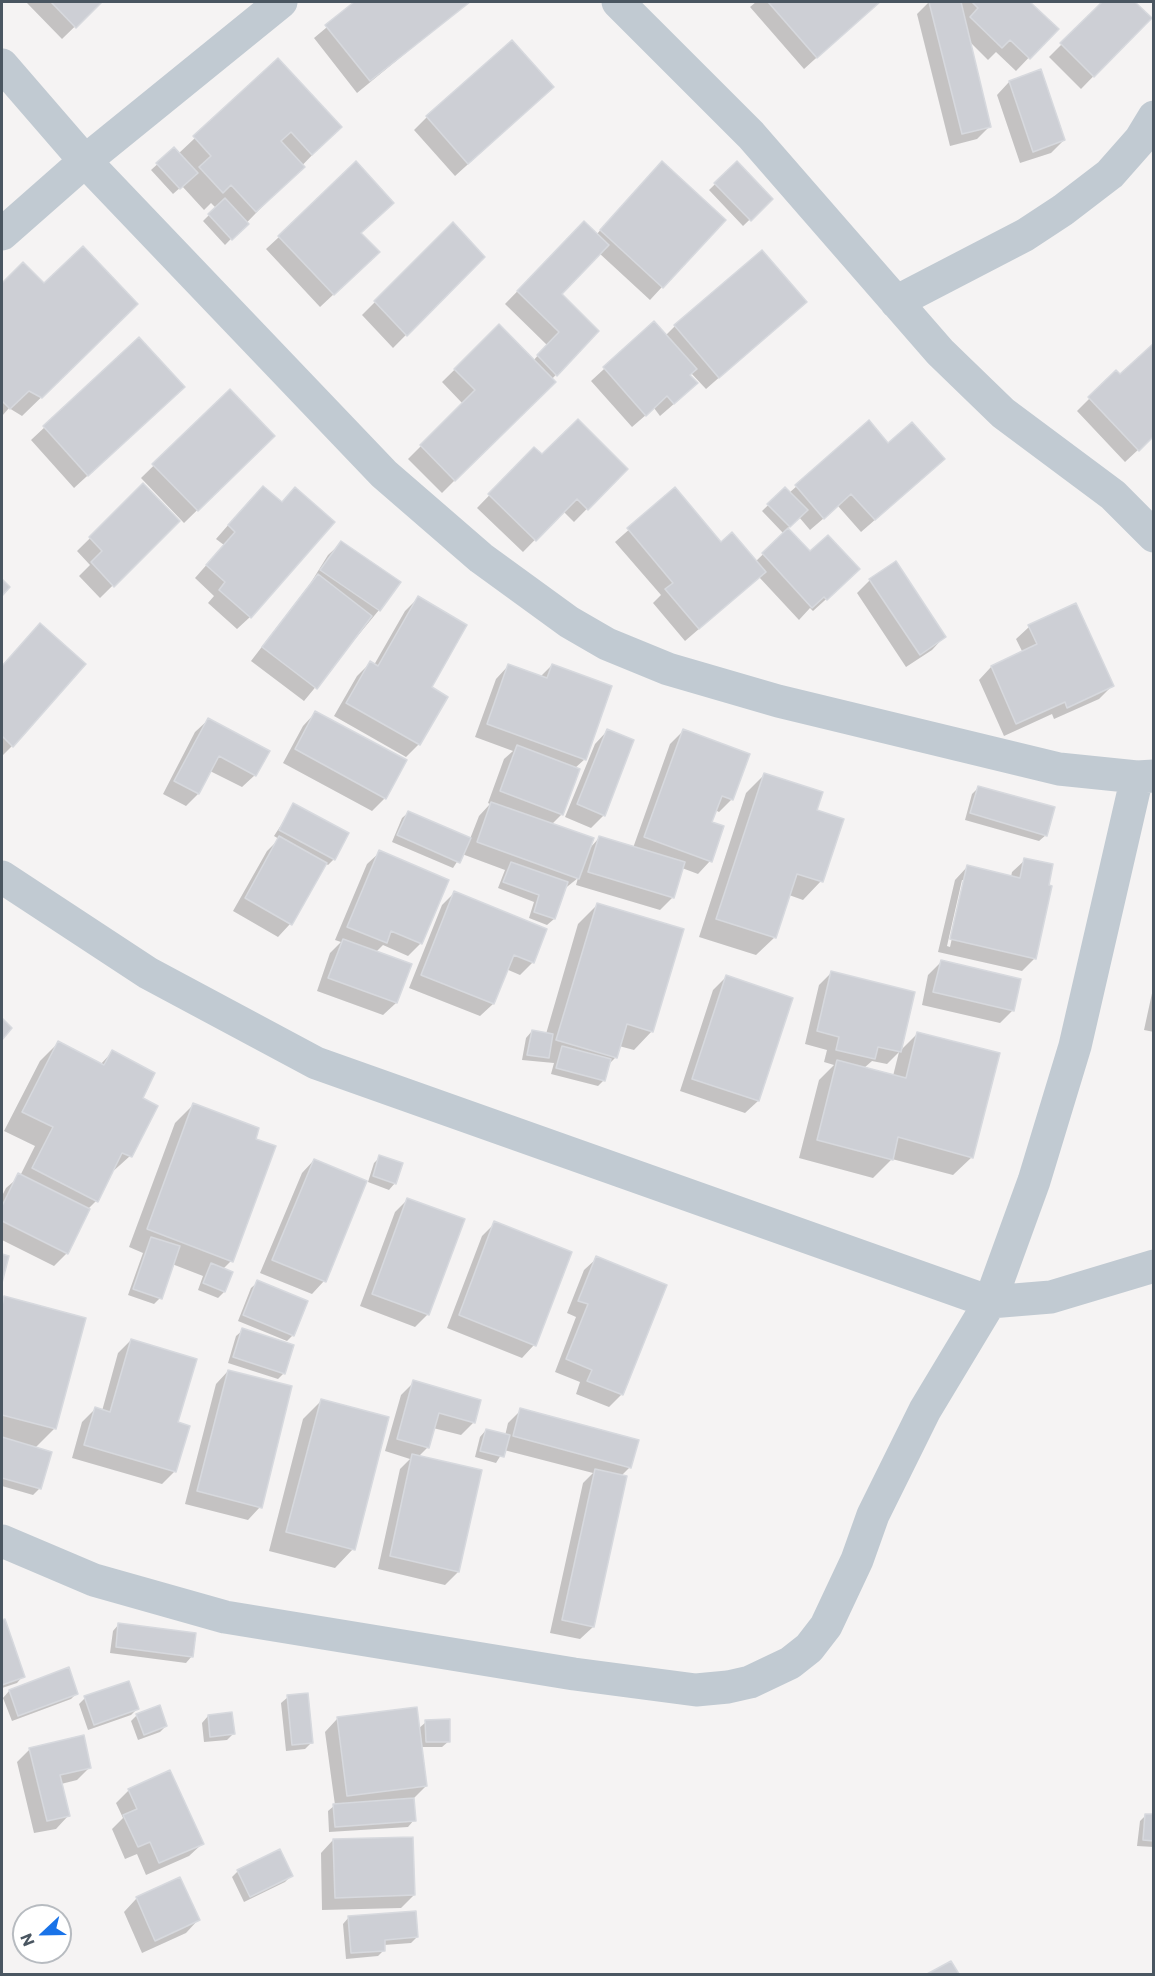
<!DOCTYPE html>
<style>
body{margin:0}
#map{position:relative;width:1155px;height:1976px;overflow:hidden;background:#f5f3f3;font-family:Commissioner,sans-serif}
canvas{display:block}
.frame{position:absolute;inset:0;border:3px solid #4a5661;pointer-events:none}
.north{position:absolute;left:12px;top:1904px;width:60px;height:60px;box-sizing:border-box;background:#fff;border:2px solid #b7bbc0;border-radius:50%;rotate:248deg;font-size:16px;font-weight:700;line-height:24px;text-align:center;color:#4a5661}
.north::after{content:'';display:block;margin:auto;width:21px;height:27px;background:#1a73e8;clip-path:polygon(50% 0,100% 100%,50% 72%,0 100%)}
</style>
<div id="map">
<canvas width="1155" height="1976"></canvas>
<div class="frame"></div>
<div class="north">N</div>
</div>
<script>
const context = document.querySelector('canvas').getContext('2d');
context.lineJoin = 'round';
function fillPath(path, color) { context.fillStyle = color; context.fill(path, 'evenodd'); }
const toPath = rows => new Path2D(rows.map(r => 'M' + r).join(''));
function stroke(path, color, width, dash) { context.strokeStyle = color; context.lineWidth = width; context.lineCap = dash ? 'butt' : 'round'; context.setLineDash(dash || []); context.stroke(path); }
fillPath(toPath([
 [26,2,100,2,62,39],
 [357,2,468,2,357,93,314,38],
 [756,2,878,2,804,69,750,7],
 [929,2,1028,2,1056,29,1016,71,996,52,988,60,969,41,990,126,977,139,950,146,917,14],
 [1104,2,1133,2,1150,18,1081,89,1049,57],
 [278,60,321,146,225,245,203,221,216,208,211,203,204,210,182,186,173,194,151,170,174,149,178,154],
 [1009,82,1064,140,1051,153,1020,163,997,95],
 [539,100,455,176,414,130,427,117],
 [737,163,771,199,743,226,709,190],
 [649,176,662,287,650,300,599,253,559,294,597,331,551,380,553,382,442,493,408,459,463,404,442,382,499,326,533,361,547,345,505,304,584,223,596,235],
 [453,224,483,257,393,348,362,315],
 [360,233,365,265,320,307,266,249,279,237],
 [23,264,44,286,118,323,22,416,9,408,2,416,2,285],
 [805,302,706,389,691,373,683,396,660,416,654,408,632,427,591,381,654,323,665,336,675,326],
 [139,339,170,400,74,488,31,440],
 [1116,372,1154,435,1125,462,1077,411],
 [230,391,273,436,184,523,141,478],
 [869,422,888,445,930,472,861,532,838,506,810,530,799,517,787,529,810,553,845,582,813,611,810,608,799,620,759,577,685,641,653,603,661,595,615,542,675,489,721,544,755,562,784,534,762,511,785,489,789,493],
 [534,449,542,456,626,469,574,522,563,511,523,552,477,508],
 [143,486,178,521,100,598,79,576,90,565,77,551],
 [250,500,250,617,237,629,208,603,214,596,195,578,224,545,216,539],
 [341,543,398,582,379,610,304,701,251,661,310,584,328,555],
 [870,580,944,637,932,650,906,667,857,593],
 [418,598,430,688,419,744,406,757,334,716,357,676,370,663,374,665,405,611],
 [1029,627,1112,686,1099,699,1054,719,1052,714,1004,736,979,680,991,667,1023,653,1016,639],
 [27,638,12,746,2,756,2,667],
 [552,665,585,759,575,768,562,814,551,825,589,849,599,838,633,848,670,744,683,731,732,799,719,812,715,810,710,822,710,861,698,874,682,868,673,897,660,910,576,885,578,878,563,890,554,919,547,925,529,918,534,902,498,888,505,870,462,854,453,868,392,842,402,818,409,812,470,839,479,816,490,804,488,803,504,759,513,751,475,737,496,679,508,666,540,677],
 [315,713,385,798,372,811,283,763,303,726],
 [208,720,255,775,242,787,210,771,198,794,186,806,163,794,195,732],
 [607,731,604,815,591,828,565,817,595,744],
 [764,775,815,811,821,881,803,900,789,895,775,937,756,955,699,937,746,793],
 [978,788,1046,835,1039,841,965,820,972,794],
 [294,805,334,859,328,865,325,863,290,924,278,937,233,911,267,851,279,839,274,836],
 [380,852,421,943,408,956,383,945,375,953,396,1003,383,1015,317,991,330,953,341,942,335,940,367,864],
 [1025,860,1035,958,1022,971,938,952,955,880,967,867,1011,877,1012,872],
 [962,880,965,880,950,947,947,946],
 [455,892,533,962,520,975,506,969,493,1004,480,1016,409,988,442,905],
 [597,905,652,1031,634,1050,619,1046,615,1058,608,1065,604,1080,598,1086,551,1074,554,1063,522,1060,526,1038,532,1031,546,1034,578,924],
 [941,962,1013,1010,1000,1023,922,1005,928,975],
 [831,973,900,1051,918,1033,972,1157,953,1175,892,1159,873,1178,799,1158,819,1080,834,1065,824,1062,827,1050,805,1044,819,985],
 [899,1052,893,1076,864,1068,872,1061,887,1064],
 [726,977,758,1101,745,1113,680,1091,713,990],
 [1154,984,1154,1032,1144,1030],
 [58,1043,100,1065,112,1052,141,1099,156,1106,130,1156,110,1174,96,1201,87,1210,67,1253,54,1266,2,1240,2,1196,6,1188,20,1176,35,1146,4,1131,40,1061],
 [193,1105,231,1261,223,1269,224,1292,218,1298,198,1290,203,1276,172,1264,160,1298,154,1304,128,1295,143,1253,129,1247,175,1123],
 [380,1157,395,1183,389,1190,368,1182,374,1163],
 [314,1160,324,1281,312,1294,260,1273,302,1173],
 [408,1199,428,1314,415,1327,360,1306,395,1212],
 [495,1223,534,1345,522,1358,447,1328,482,1236],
 [597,1258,622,1394,609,1407,576,1394,580,1382,555,1372,576,1317,567,1313,584,1270],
 [258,1282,293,1335,287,1341,238,1321,251,1288],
 [5,1298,84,1319,54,1429,34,1449,50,1453,39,1489,33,1495,2,1486,2,1301],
 [243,1330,284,1373,278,1379,228,1363,236,1336],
 [131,1340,177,1423,175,1471,162,1484,72,1458,82,1422,95,1409,102,1411,118,1353],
 [228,1371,260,1507,248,1520,185,1504,216,1384],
 [414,1382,479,1401,473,1423,461,1435,433,1428,428,1447,418,1457,480,1472,458,1572,445,1585,378,1569,400,1469,410,1459,385,1451,401,1395],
 [321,1401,353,1549,335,1568,269,1551,303,1419],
 [521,1410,630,1467,621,1476,593,1627,580,1639,550,1633,583,1483,593,1473,504,1450,496,1463,475,1457,480,1437,486,1430,505,1436,508,1423],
 [4,1621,23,1676,17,1683,2,1688,2,1622],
 [119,1624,192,1656,186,1663,110,1653,113,1631],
 [68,1669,77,1693,71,1699,12,1721,3,1698,9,1691],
 [288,1697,311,1743,305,1749,286,1751,281,1703],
 [85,1698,137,1709,131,1715,88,1730,79,1704],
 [137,1715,166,1726,160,1732,138,1740,131,1721],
 [208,1716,233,1734,227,1740,204,1742,202,1723],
 [337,1719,418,1729,426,1722,449,1741,442,1747,421,1747,426,1786,413,1799,414,1820,408,1827,329,1832,328,1811,335,1805,325,1732],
 [30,1749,90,1767,77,1780,61,1784,68,1816,56,1829,34,1833,17,1762],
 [129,1790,202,1844,189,1856,146,1875,137,1854,125,1859,112,1829,123,1818,116,1803],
 [1146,1815,1154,1816,1154,1847,1137,1846,1140,1821],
 [333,1840,414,1895,401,1908,322,1910,321,1853],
 [238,1871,291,1876,285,1882,244,1902,232,1877],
 [179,1879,198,1920,186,1933,142,1953,124,1912,136,1899],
 [349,1917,417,1937,411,1943,384,1945,384,1950,378,1956,346,1959,343,1924]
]), '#0003');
const building = toPath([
 [51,2,102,2,76,28,51,2],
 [354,2,470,2,370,81,325,25,354,2],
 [768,2,880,2,817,58,768,2],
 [929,2,961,2,991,127,962,134,929,2],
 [972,2,1030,2,1059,29,1030,59,1010,40,1002,48,970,17,978,8,972,2],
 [1102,2,1135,2,1152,18,1094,77,1060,43,1102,2],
 [512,40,554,87,468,164,426,116,512,40],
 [278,58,342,127,312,155,291,132,281,141,305,167,256,212,231,185,223,193,199,167,211,156,193,136,278,58],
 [1041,69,1065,140,1033,152,1009,81,1041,69],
 [174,147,198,173,180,189,156,163,174,147],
 [356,161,394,203,361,233,380,252,334,295,278,236,356,161],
 [662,161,726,220,663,288,600,230,662,161],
 [737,161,773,199,751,221,714,183,737,161],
 [225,198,249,224,232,240,208,214,225,198],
 [584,221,609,245,562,294,599,331,557,376,537,355,559,332,517,291,584,221],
 [453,222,485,257,407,336,374,301,453,222],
 [83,246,138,304,42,398,29,391,10,409,2,401,2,283,23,262,44,283,83,246],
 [762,250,807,302,719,378,674,325,762,250],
 [654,321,697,369,690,375,698,383,674,404,667,396,646,416,603,367,654,321],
 [499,324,556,382,455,481,420,445,475,390,454,369,499,324],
 [139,337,185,387,88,476,43,426,139,337],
 [1154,343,1154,436,1139,451,1088,397,1116,370,1120,374,1154,343],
 [230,389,275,436,198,511,152,464,230,389],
 [578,419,628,469,588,510,577,499,536,541,488,494,534,447,542,454,578,419],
 [869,420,888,443,912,422,945,459,875,520,851,494,824,519,795,485,869,420],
 [143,483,180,521,114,587,91,562,102,551,89,537,143,483],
 [263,486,282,502,295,487,335,522,251,618,219,590,225,582,206,565,235,532,228,525,263,486],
 [675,487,721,542,732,532,766,572,699,629,665,589,673,583,627,528,675,487],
 [785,487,808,510,790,527,767,504,785,487],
 [788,528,810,551,828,535,860,569,827,600,824,597,812,608,762,553,788,528],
 [341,541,401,582,380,611,320,570,341,541],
 [896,561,946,637,920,655,869,579,896,561],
 [318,574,372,616,317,689,262,647,318,574],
 [2,579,10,587,2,596,2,579],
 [418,596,467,625,432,687,448,697,420,745,346,703,370,661,378,666,418,596],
 [1076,603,1114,686,1067,708,1065,702,1016,724,991,666,1037,644,1028,625,1076,603],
 [40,623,86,664,13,747,2,736,2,666,40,623],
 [508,664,547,678,552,664,612,686,586,760,487,724,508,664],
 [315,711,407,760,386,799,295,749,315,711],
 [208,718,270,751,256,776,219,756,199,794,174,781,208,718],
 [607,729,634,740,605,816,577,804,607,729],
 [683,729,750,754,733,800,722,796,712,822,724,826,712,862,644,837,683,729],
 [517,745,580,769,563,815,500,791,517,745],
 [764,773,823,792,817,810,844,819,823,882,797,874,776,938,716,919,764,773],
 [978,786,1055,807,1047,836,970,813,978,786],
 [491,802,594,838,579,879,477,842,491,802],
 [293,803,349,833,335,860,279,830,293,803],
 [408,811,471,838,460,863,397,835,408,811],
 [279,836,327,863,292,925,245,898,279,836],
 [599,836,685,862,674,898,588,872,599,836],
 [379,850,449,880,422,944,391,931,387,943,347,927,379,850],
 [1024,858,1053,864,1049,885,1052,886,1036,959,950,939,967,865,1020,878,1024,858],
 [511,862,568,882,555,919,534,912,539,895,503,882,511,862],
 [454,891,547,929,534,963,514,955,494,1004,421,975,454,891],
 [597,903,684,929,653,1032,627,1024,617,1058,556,1040,597,903],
 [343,939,412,964,397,1003,328,978,343,939],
 [941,960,1021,979,1014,1011,933,992,941,960],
 [831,971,915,992,901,1052,878,1047,875,1059,836,1050,839,1037,817,1031,831,971],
 [726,975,793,998,759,1101,692,1079,726,975],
 [2,1018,12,1028,2,1040,2,1018],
 [532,1030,553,1034,549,1058,527,1055,532,1030],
 [917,1032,1000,1053,973,1158,898,1137,893,1160,817,1140,837,1060,906,1078,917,1032],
 [58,1041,104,1065,112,1050,155,1073,143,1098,158,1106,132,1157,122,1153,98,1202,32,1168,53,1127,22,1112,58,1041],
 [562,1046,611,1059,605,1081,556,1068,562,1046],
 [193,1103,259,1128,256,1139,276,1146,233,1262,147,1229,193,1103],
 [379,1155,403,1163,396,1184,373,1176,379,1155],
 [314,1159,367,1181,326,1282,272,1260,314,1159],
 [18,1173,90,1209,68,1254,2,1221,2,1206,18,1173],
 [407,1198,465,1219,429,1315,372,1294,407,1198],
 [494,1221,572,1252,536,1346,459,1315,494,1221],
 [151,1237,180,1246,162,1299,133,1289,151,1237],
 [2,1254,9,1256,2,1283,2,1254],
 [596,1256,667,1285,623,1395,587,1381,592,1370,566,1359,588,1304,578,1301,596,1256],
 [211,1263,233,1272,225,1292,203,1283,211,1263],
 [257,1280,308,1301,294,1336,243,1315,257,1280],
 [4,1296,86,1318,56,1429,2,1415,2,1306,4,1296],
 [242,1328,294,1345,285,1374,233,1357,242,1328],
 [131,1339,197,1359,178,1422,190,1426,176,1472,84,1445,95,1407,110,1412,131,1339],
 [228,1370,292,1386,262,1508,197,1491,228,1370],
 [413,1380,481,1400,475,1423,439,1413,429,1448,397,1439,413,1380],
 [321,1399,389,1417,355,1550,286,1532,321,1399],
 [520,1408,639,1440,631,1468,513,1436,520,1408],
 [486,1429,510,1435,504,1457,480,1451,486,1429],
 [2,1437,52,1452,41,1489,2,1478,2,1437],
 [412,1454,482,1470,459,1572,390,1556,412,1454],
 [595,1469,627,1476,594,1627,562,1620,595,1469],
 [5,1619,25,1677,2,1685,2,1620,5,1619],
 [118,1623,196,1633,193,1657,116,1647,118,1623],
 [69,1667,78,1694,18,1716,9,1690,69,1667],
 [129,1681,139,1709,94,1725,84,1696,129,1681],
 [308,1693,313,1743,292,1745,287,1695,308,1693],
 [160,1705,167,1726,144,1735,136,1714,160,1705],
 [417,1707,427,1786,347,1796,337,1717,417,1707],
 [232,1712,235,1734,210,1737,208,1715,232,1712],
 [450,1719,450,1742,426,1742,425,1720,450,1719],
 [84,1735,91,1768,60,1775,70,1816,47,1821,29,1748,84,1735],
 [170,1770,204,1844,159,1863,150,1842,138,1847,123,1815,137,1809,128,1789,170,1770],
 [414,1798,416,1821,335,1827,333,1804,414,1798],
 [1145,1814,1154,1814,1154,1841,1143,1840,1145,1814],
 [413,1837,415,1895,335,1898,333,1839,413,1837],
 [280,1849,293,1876,250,1897,237,1870,280,1849],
 [180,1877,200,1920,155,1941,136,1897,180,1877],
 [416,1911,418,1937,385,1940,385,1951,351,1953,348,1916,416,1911],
 [951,1961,959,1974,927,1974,951,1961]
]);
fillPath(building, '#cdcfd5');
stroke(building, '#d7d9de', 1.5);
stroke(toPath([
 [618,2,751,135,940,352,1003,413,1113,495,1154,536],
 [2,65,85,161,384,474,481,558,569,622,607,644,668,669,778,701,1059,769,1137,777,1154,776],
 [2,234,85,161,281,2],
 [896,302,1025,235,1063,210,1110,174,1140,140,1154,117],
 [2,877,148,973,316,1063,990,1302,1051,1297,1154,1266],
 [2,1541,94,1580,225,1617,574,1674,696,1690,728,1687,750,1682,790,1663,809,1648,826,1626,857,1560,873,1515,925,1410,990,1302,1034,1181,1075,1046,1137,777]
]), '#c1cad2', 33);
</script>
